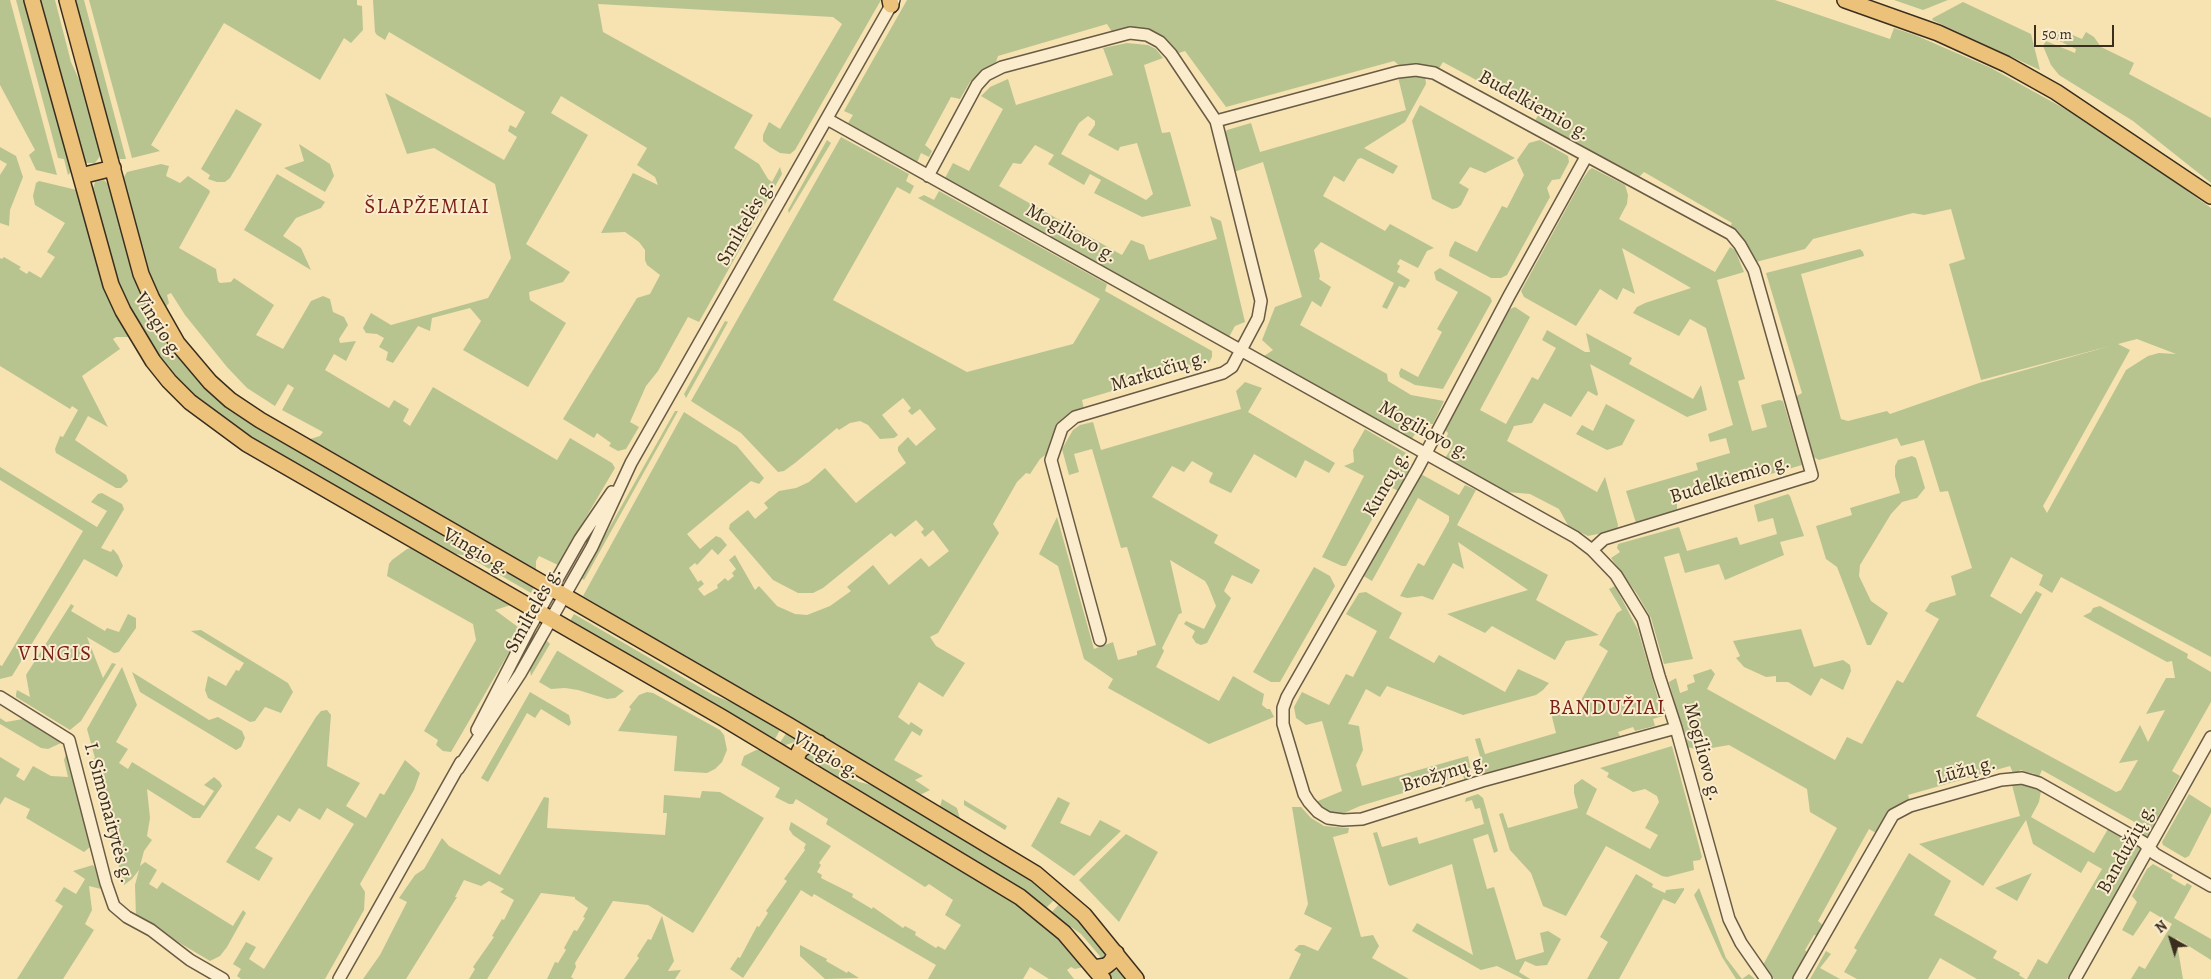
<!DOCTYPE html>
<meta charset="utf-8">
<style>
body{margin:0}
#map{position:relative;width:2211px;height:979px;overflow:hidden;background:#f7e2b2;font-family:Alegreya,serif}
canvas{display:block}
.north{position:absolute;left:2146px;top:914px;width:50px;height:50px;-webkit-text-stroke:4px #faeccd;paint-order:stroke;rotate:321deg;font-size:14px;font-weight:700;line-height:20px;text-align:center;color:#3a2e1f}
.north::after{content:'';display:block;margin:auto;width:18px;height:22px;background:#3a2e1f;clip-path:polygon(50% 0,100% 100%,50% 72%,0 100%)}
.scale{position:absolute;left:2034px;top:25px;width:80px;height:22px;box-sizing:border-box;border:2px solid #3a2e1f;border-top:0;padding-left:6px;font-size:15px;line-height:18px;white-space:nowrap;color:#3a2e1f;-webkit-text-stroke:4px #faeccd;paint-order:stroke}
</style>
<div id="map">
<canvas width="2211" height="979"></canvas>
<div class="north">N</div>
<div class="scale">50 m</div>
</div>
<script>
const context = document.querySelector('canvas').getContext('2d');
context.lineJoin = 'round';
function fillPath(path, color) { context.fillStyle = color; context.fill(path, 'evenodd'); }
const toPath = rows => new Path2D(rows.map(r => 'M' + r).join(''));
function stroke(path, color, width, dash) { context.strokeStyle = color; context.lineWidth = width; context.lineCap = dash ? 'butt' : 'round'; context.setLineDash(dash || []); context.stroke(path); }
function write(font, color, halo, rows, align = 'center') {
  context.font = font + ' Alegreya,serif'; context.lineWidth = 4; context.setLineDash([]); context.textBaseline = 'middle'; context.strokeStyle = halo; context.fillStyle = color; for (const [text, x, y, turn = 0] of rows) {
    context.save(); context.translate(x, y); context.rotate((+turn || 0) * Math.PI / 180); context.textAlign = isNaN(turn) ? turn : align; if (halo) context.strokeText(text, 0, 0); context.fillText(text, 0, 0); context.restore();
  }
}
fillPath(toPath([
 [0,0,10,0,57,175,36,170,29,155,35,150,0,85],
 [16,0,26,0,71,172,68,175,64,159,58,158],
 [40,0,55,0,71,62,87,97,101,155,95,163,87,163,82,158],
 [74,0,84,0,126,159,119,159,115,154],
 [89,0,357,0,357,5,362,6,363,30,351,43,344,38,320,80,224,23,151,145,160,151,132,158],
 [373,0,881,0,795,150,790,154,780,153,770,147,763,141,763,135,769,122,780,129,842,24,833,17,598,4,603,32,753,115,734,148,759,164,768,179,772,182,780,167,782,174,699,322,688,317,658,371,646,386,630,422,639,427,626,449,618,451,609,446,611,443,597,433,594,438,563,419,637,298,650,294,660,275,647,265,645,260,645,250,639,242,625,232,601,233,633,173,658,185,655,177,637,165,647,148,561,96,551,113,588,135,526,244,570,272,563,282,529,292,530,300,566,323,528,387,463,350,481,321,470,308,432,318,430,331,418,326,393,363,386,360,388,352,379,347,384,338,377,334,366,333,363,328,371,313,391,325,488,298,511,258,495,184,434,148,407,154,385,93,504,160,517,137,508,131,510,125,516,128,525,112,389,32,385,40,377,35,375,32],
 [907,0,1775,0,1890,39,1894,28,1915,35,1991,68,2067,110,2168,177,2211,208,2211,657,2061,577,2052,593,2039,585,2043,575,2011,557,1990,596,2021,614,2036,591,2042,594,1976,716,2116,792,2121,790,2138,760,2119,763,2140,725,2148,742,2165,710,2146,714,2166,678,2175,678,2172,661,2167,662,2083,616,2091,612,2093,608,2100,606,2188,654,2187,658,2211,672,2211,702,2172,771,2180,776,2146,838,2141,835,2143,832,2136,827,2138,824,2042,770,2038,779,2035,777,2035,774,2020,770,2019,774,2013,773,2010,766,1908,795,1910,801,1894,808,1876,833,1869,829,1818,921,1824,926,1818,936,1814,935,1805,950,1808,953,1792,979,1774,979,1763,965,1837,828,1810,812,1807,789,1729,745,1700,750,1687,747,1669,682,1676,678,1680,693,1688,690,1687,685,1695,682,1693,675,1711,669,1715,674,1707,689,1835,760,1847,737,1862,744,1897,680,1903,683,1939,619,1925,611,1930,603,1956,595,1951,576,1972,568,1948,491,1940,492,1924,440,1901,446,1897,438,1819,460,1810,455,1795,397,1802,393,1766,273,1860,249,1863,252,1864,256,1801,274,1841,419,1848,421,1887,411,1890,414,1979,383,2110,346,1981,380,1949,264,1965,259,1951,209,1924,215,1913,213,1813,239,1805,249,1756,262,1750,249,1729,229,1732,223,1644,172,1637,179,1534,122,1539,114,1443,62,1438,70,1401,67,1394,61,1226,107,1185,51,1179,53,1163,36,1152,31,1112,32,1107,24,998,56,996,62,970,82,960,99,951,97,925,145,932,151,929,157,921,153,917,163,848,123,853,115,844,111],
 [2137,339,2176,354,2159,353,2148,356,2126,370,2047,513,2043,506,2130,350,2118,344],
 [1894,0,1948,0,1923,10],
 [1963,2,2031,34,2040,70,1932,20,1933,18],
 [2061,30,2082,39,2086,32,2094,37,2101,47,2134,63,2129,74,2211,118,2211,183,2133,121,2059,75,2051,65,2043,46,2046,41,2075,53,2076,49,2047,35],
 [1127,43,1148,45,1156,49,1163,58,1144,65,1162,133,1170,132,1191,206,1142,217,1094,193,1101,180,1090,174,1084,185,1048,164,1054,155,1035,145,1021,164,1013,163,999,186,1122,255,1131,240,1144,245,1149,260,1217,239,1210,216,1221,221,1245,322,1235,326,1229,337,944,180,953,163,969,171,1003,109,981,96,990,87,1008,79,1016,105,1113,75,1103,48],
 [1088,116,1095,121,1095,125,1088,135,1118,151,1120,147,1137,143,1153,194,1146,200,1061,154,1079,123],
 [1425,74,1426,84,1405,122,1364,148,1398,166,1393,174,1361,158,1358,159,1344,182,1334,176,1323,196,1385,231,1390,224,1434,248,1427,251,1418,268,1400,259,1397,264,1400,266,1397,272,1410,280,1405,288,1399,286,1387,309,1382,307,1394,283,1321,242,1314,250,1320,276,1319,279,1331,287,1321,307,1312,301,1300,325,1387,374,1388,381,1411,395,1444,401,1433,424,1424,424,1419,427,1412,439,1264,356,1273,350,1262,340,1275,307,1302,297,1263,162,1234,172,1224,134,1227,130,1251,123,1260,152,1406,110,1398,77],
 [1420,105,1515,158,1485,173,1470,167,1459,183,1469,189,1461,205,1457,208,1452,209,1432,199,1412,121],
 [236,109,262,124,230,178,225,182,217,182,208,179,210,175,201,169],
 [841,137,909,174,906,181,914,186,910,194,897,187,833,300,967,372,1073,344,1100,299,918,198,924,195,934,200,939,191,1107,284,1105,291,1212,351,1212,357,1209,362,1082,400,1084,409,1067,416,1057,428,1050,441,1049,452,1040,459,1030,474,1026,473,1017,482,993,524,999,533,938,633,930,637,936,646,965,663,943,697,919,682,898,717,909,725,911,722,923,730,920,736,912,731,894,760,923,776,915,780,930,790,922,794,914,794,583,596,684,412,737,446,764,478,759,484,751,481,687,534,700,549,716,536,721,538,727,545,718,555,712,549,697,565,695,563,689,568,698,582,701,580,704,584,698,589,704,596,718,588,717,585,725,578,728,581,734,576,732,573,736,569,729,560,735,555,755,590,759,586,777,606,795,614,807,615,830,606,851,591,847,587,873,565,889,585,921,558,929,567,949,551,933,530,925,537,921,532,924,529,916,520,895,537,891,533,823,588,813,593,798,593,773,580,729,529,730,524,748,510,755,519,768,508,764,503,779,491,796,488,809,482,825,468,856,503,906,463,898,451,898,447,908,437,916,446,936,429,920,409,912,415,908,411,911,408,903,398,882,415,898,435,894,438,880,439,868,425,860,421,850,423,839,430,837,428,795,463,784,471,778,472,741,433,691,401],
 [827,140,831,143,789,213,788,210],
 [1540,140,1568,156,1569,162,1560,179,1552,180,1547,188,1550,197,1507,275,1501,278,1491,278,1449,256,1450,250,1455,241,1477,252,1502,206,1507,208,1524,175,1517,160,1529,143],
 [299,144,330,164,334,176,325,192,284,168,304,161],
 [0,147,16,156,23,177,10,210,9,226,0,223,0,175,7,164,0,160],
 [161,164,169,166,166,176,180,183,188,176,209,190,210,192,179,248,216,269,218,281,220,283,231,282,234,278,274,305,256,335,283,349,311,301,323,296,330,299,333,312,344,317,348,325,339,339,340,343,356,341,346,361,334,354,325,370,389,408,394,400,409,409,403,421,410,426,433,387,557,460,570,438,612,463,615,468,558,565,539,556,536,561,536,571,307,440,320,436,323,432,282,410,294,388,288,384,275,406,247,388,227,367,185,315,171,293,167,295,169,303,164,309,155,291,122,180,127,172],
 [1592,168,1625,185,1628,195,1627,204,1619,219,1715,272,1730,247,1735,250,1744,272,1717,280,1745,379,1738,381,1752,431,1767,427,1761,405,1779,400,1783,401,1802,465,1677,501,1677,513,1638,524,1636,523,1626,491,1698,470,1696,463,1730,453,1726,438,1710,442,1708,434,1733,425,1706,328,1690,319,1679,336,1633,313,1637,307,1645,303,1691,288,1622,248,1635,294,1623,288,1617,300,1600,289,1576,326,1524,297,1521,291,1582,180,1589,170],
 [277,174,325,202,321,208,296,218,283,236,301,248,311,270,244,230],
 [104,180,110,186,176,352,198,381,210,391,535,585,531,593,467,556,451,553,250,438,198,401,172,374,155,352,138,324,117,285,92,191,95,182],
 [39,181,77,190,102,280,131,337,116,337,113,339,120,349,82,376,108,427,88,416,75,440,126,475,128,481,121,488,116,488,56,453,55,449,60,436,63,437,78,410,72,406,70,409,0,366,0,258,2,259,4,257,21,267,19,269,27,274,29,271,41,278,55,257,47,252,65,223,35,205,33,196,36,183],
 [1440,268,1490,297,1492,301,1443,389,1415,385,1400,377,1399,373,1401,368,1418,377,1442,332,1437,329,1458,292,1436,280,1434,272],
 [1515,307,1530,317,1480,410,1506,424,1532,377,1538,380,1556,348,1542,340,1547,330,1585,352,1590,352,1586,333,1632,358,1629,364,1693,399,1701,385,1707,410,1687,417,1590,364,1598,394,1597,396,1588,391,1571,417,1544,403,1532,423,1514,426,1507,441,1597,492,1605,477,1618,525,1617,530,1588,536,1569,527,1559,509,1530,494,1507,492,1445,458,1451,449,1444,445,1448,433,1444,429,1510,309],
 [725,321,728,322,686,398,684,394],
 [1245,382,1262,388,1248,412,1335,463,1329,473,1305,460,1296,478,1254,454,1231,493,1210,483,1209,481,1213,473,1192,461,1184,472,1172,466,1152,497,1218,535,1214,543,1260,570,1252,584,1232,575,1224,591,1231,598,1207,643,1201,645,1196,643,1192,637,1195,631,1184,624,1186,621,1204,629,1216,606,1208,586,1205,581,1170,560,1182,613,1179,614,1162,648,1164,651,1156,667,1219,701,1233,676,1264,694,1262,705,1267,709,1270,709,1274,717,1209,744,1108,688,1113,679,1084,659,1058,566,1039,554,1057,517,1094,649,1113,642,1118,660,1137,655,1137,651,1156,645,1127,547,1121,548,1092,449,1074,454,1079,472,1069,475,1062,449,1073,430,1080,425,1093,422,1101,450,1241,409,1236,391],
 [1606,404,1635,420,1622,445,1607,450,1576,434,1582,425,1593,431],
 [675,411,678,411,584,580,581,578],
 [1365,429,1406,453,1398,462,1412,470,1401,492,1390,487,1346,566,1342,566,1322,557,1364,476,1344,466,1354,462,1353,450],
 [1912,456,1916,458,1925,488,1917,498,1902,502,1891,514,1860,565,1859,576,1871,601,1888,613,1871,645,1867,645,1837,567,1826,559,1816,526,1852,515,1850,508,1900,493,1895,476,1895,466,1898,460],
 [0,467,97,527,107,511,91,502,98,494,102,493,122,504,124,509,101,548,111,552,113,549,118,555,123,566,117,577,84,559,12,676,0,679,0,665,2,666,83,531,0,480],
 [1419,473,1459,495,1465,485,1476,490,1457,525,1548,575,1536,600,1599,635,1566,641,1555,660,1492,626,1485,633,1447,614,1528,590,1458,542,1464,569,1453,563,1433,600,1422,596,1407,598,1400,596,1418,563,1424,566,1449,521,1449,516,1418,498,1372,581,1362,575],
 [1788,494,1790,496,1804,536,1780,542,1784,555,1725,580,1719,564,1685,573,1679,553,1664,557,1693,659,1664,664,1651,618,1637,594,1611,558,1620,552,1617,548,1618,544,1679,527,1687,551,1737,537,1740,545,1777,534,1773,518,1758,522,1754,505],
 [415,547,514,604,495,610,522,630,451,752,443,751,436,745,438,740,424,731,476,640,473,624,387,576,389,564,392,560,407,549],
 [1314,567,1330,576,1335,586,1280,682,1271,682,1253,672],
 [1615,586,1638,630,1663,716,1653,719,1655,726,1635,731,1633,727,1618,732,1620,736,1485,774,1475,739,1480,738,1485,754,1556,733,1552,717,1558,707,1573,715,1608,651,1599,645,1617,613,1622,610,1609,589],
 [1366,592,1402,613,1389,638,1434,663,1439,655,1505,692,1518,669,1549,683,1543,690,1536,695,1463,715,1387,686,1380,697,1366,689,1348,724,1359,726,1363,750,1356,765,1362,786,1468,756,1473,780,1465,782,1463,775,1360,806,1342,814,1330,813,1317,807,1318,801,1342,791,1322,721,1306,725,1296,718,1294,707,1302,692,1329,705,1346,674,1353,677,1377,631,1346,614,1359,593],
 [71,604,74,606,71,611,105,631,107,628,119,632,128,614,136,618,136,628,119,652,114,653,87,637,103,678,112,663,116,664,81,721,70,730,16,697,16,694,17,690,30,697,26,675],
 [574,614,713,695,748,709,781,728,774,741,570,621],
 [1801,629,1814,667,1843,660,1850,665,1851,671,1843,690,1821,678,1811,696,1788,682,1776,682,1776,676,1766,677,1744,667,1736,658,1740,656,1733,641],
 [201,630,288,683,293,692,281,713,265,707,255,721,250,722,208,698,205,690,208,676,226,686,236,670,239,671,244,663,191,631],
 [533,633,536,634,492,709],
 [546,640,550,644,531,676,530,670],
 [557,651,558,651,624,691,615,698,607,699,578,690,565,688,551,689,539,682],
 [122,667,137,705,116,742,128,749,119,763,128,769,132,762,204,806,214,791,204,785,214,777,220,782,222,786,200,818,193,818,147,789,150,818,147,836,152,840,144,851,140,866,145,862,157,870,149,884,157,889,162,882,233,926,243,910,246,913,227,947,220,956,210,961,136,917,135,885,139,870,132,879,124,885,91,760,95,758,87,729],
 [132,672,209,720,218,717,242,731,245,738,241,747,236,750,140,692],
 [530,692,569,715,571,723,569,726,541,709,535,718,527,713,488,782,481,778],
 [647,692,653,693,720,730,724,735,727,750,722,762,715,769,707,773,674,771,677,736,618,731,631,709,629,707,639,695],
 [327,710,331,715,327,766,360,783,346,806,366,818,380,793,384,795,405,760,420,773,414,790,360,884,365,892,364,910,325,979,241,979,237,976,241,969,233,964,246,942,256,947,249,959,264,969,354,824,327,808,320,820,299,808,290,822,278,815,255,848,273,858,259,881,226,862,316,717,321,711],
 [0,718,6,722,23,719,61,743,48,749,41,748,0,724],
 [787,732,800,740,786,745,779,744],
 [1672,746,1702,857,1700,860,1693,861,1694,870,1667,877,1662,876,1606,846,1566,916,1543,906,1531,873,1510,850,1499,814,1503,813,1508,828,1578,808,1574,793,1574,785,1582,779,1597,789,1586,814,1650,849,1658,835,1645,828,1659,802,1657,796,1645,789,1633,792,1607,777,1609,773,1600,768],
 [756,750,763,750,1027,909,1049,928,1083,967,1075,969,1071,967,1067,970,1074,979,1049,979,1030,967,1023,979,928,979,936,965,814,894,812,897,801,890,743,978,730,969,738,957,740,958,757,926,759,927,768,913,766,911,787,881,784,879,805,850,804,848,806,844,793,835,789,829,791,822,831,846,819,863,821,865,817,872,822,875,821,878,853,894,852,897,872,909,873,907,903,928,905,926,916,932,915,935,936,948,938,946,945,950,961,925,945,915,953,900,929,884,925,887,826,824,828,819,796,799,793,804,789,804,775,797,780,788,741,765,744,756],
 [67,751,90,847,84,852,26,818,30,809,5,797,0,805,0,757,20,769,16,776,24,781,33,766,51,776,68,777,64,760],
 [808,751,859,782,880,787,1025,873,1056,898,1046,908,1025,891,805,759,803,756],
 [2012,785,2026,785,2041,791,2039,802,2031,817,2094,853,2108,829,2138,845,2140,848,2140,852,2067,979,2027,979,2038,959,2047,964,2102,869,2088,861,2081,873,2033,844,2026,820,1983,886,1919,844,2020,816],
 [702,791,720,792,764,818,693,933,648,905,613,901,575,963,576,967,571,977,574,979,547,979,555,962,558,963,566,950,564,948,574,930,577,931,585,918,583,917,588,908,575,899,575,897,541,893,487,979,469,979,475,969,473,967,494,937,492,936,502,919,504,920,514,900,500,892,504,889,489,881,481,886,464,880,455,897,457,897,406,979,363,979,380,955,407,902,399,898,415,875,424,869,442,838,449,846,500,875,544,797,549,798,547,828,665,835,667,813,663,813,664,795,700,798],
 [1478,794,1483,798,1498,851,1494,853,1488,834,1473,839,1487,889,1494,887,1516,960,1544,952,1540,933,1548,931,1561,939,1547,965,1536,966,1525,961,1519,972,1530,979,1523,979,1497,966,1481,970,1412,931,1417,923,1473,955,1452,864,1390,886,1388,884,1373,833,1377,832,1382,847,1417,837,1419,844,1484,824,1480,808,1475,809,1472,800,1465,802,1466,798],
 [2189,794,2211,808,2211,813,2189,856,2185,858,2163,845,2162,842],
 [1058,797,1070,803,1060,823,1090,836,1100,820,1121,831,1074,876,1031,846],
 [942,799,957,808,960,819,940,807],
 [964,800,1007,826,1005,830,964,805],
 [1292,807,1301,807,1311,818,1324,826,1349,828,1348,833,1333,837,1361,937,1373,935,1379,946,1372,958,1409,979,1289,979,1301,954,1294,950,1299,945,1304,945,1318,951,1332,928,1304,914,1308,904],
 [1126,834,1158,852,1119,922,1079,880],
 [1909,853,1951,881,1934,915,1997,951,1993,958,2020,973,2019,975,2025,979,1977,979,1940,958,1928,979,1857,979,1844,972,1857,950,1854,948],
 [2153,864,2173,875,2171,878,2185,886,2187,883,2192,886,2174,918,2211,939,2211,960,2176,938,2183,979,2131,979,2139,966,2145,969,2172,924,2150,911,2133,936,2122,930,2137,902,2132,896,2147,869],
 [93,865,95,868,101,889,89,886,92,910,85,924,94,930,63,979,17,979,63,906,55,901,64,887,76,894,81,886,85,879,73,871],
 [2032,873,2017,901,1995,888],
 [1636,874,1653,884,1652,887,1665,893,1666,890,1684,888,1684,890,1675,904,1663,899,1619,979,1587,979,1608,942,1600,937],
 [1699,888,1726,958,1742,979,1749,974,1755,979,1736,979,1722,957,1694,895],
 [1061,902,1110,954,1104,961,1081,934,1051,913],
 [662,916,674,961,668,971,681,970,675,979,624,979,639,958,637,956,648,939,651,940],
 [800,945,827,959,826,961,847,973,848,971,859,978,825,979,800,956],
 [1826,951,1831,954,1820,968,1840,979,1810,979],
 [1120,965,1129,979,1110,979,1106,974,1117,970]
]), '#b8c490');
const minor = toPath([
 [827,119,1575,537,1592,550,1616,575,1643,619,1659,676,1676,728,1729,919,1741,943,1766,979],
 [1216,121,1398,72,1416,70,1434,73,1731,234,1740,245,1754,270,1812,475,1604,539,1592,550],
 [1586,157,1509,296,1418,468,1287,697,1283,708,1283,724,1304,794,1309,802,1318,812,1328,818,1343,820,1362,819,1482,781,1676,728],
 [928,176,977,85,986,75,1002,67,1130,33,1147,35,1160,42,1171,54,1216,121,1261,301,1258,318,1232,367,1223,373,1075,417,1062,428,1051,460,1100,640],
 [0,697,69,740,106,883,114,906,127,917,151,930,190,960,223,979],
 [477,730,530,627,580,539,612,492],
 [458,769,520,674,592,547,631,463,894,0],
 [339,979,461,762],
 [1799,979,1893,815,1910,806,2001,780,2022,778,2039,783,2143,842,2155,854,2211,886],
 [2075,979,2211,737]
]);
const major = toPath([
 [32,0,111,285,123,311,153,361,169,381,190,402,247,444,723,718,1020,897,1064,933,1103,979],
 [67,0,141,274,152,299,177,343,210,382,230,400,260,420,788,725,1036,874,1084,915,1136,979],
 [890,0,891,5],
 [1845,0,1938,33,2006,64,2056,92,2211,196],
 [81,176,113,168],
 [795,761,800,750,806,746,819,743],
 [1094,968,1106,966,1111,962,1116,953]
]);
stroke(minor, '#695b44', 14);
stroke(major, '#3a2e1f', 18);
stroke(minor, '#faeccd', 11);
stroke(major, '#ecc179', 15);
write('20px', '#3a2e1f', '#faeccd', [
 ["Budelkiemio g.",1534,106,29],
 ["Smiltelės g.",746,223,-60],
 ["Mogiliovo g.",1071,234,29],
 ["Vingio g.",158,326,58],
 ["Markučių g.",1159,372,-17],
 ["Mogiliovo g.",1424,431,29],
 ["Budelkiemio g.",1730,480,-17],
 ["Kuncų g.",1387,484,-60],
 ["Vingio g.",476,552,30],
 ["Smiltelės g.",534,610,-61],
 ["Mogiliovo g.",1702,752,75],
 ["Vingio g.",826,756,31],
 ["Lūžų g.",1966,771,-15],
 ["Brožynų g.",1445,774,-17],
 ["I. Simonaitytės g.",108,813,75],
 ["Bandužių g.",2127,849,-61]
]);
context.letterSpacing = '1px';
write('21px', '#7a1f14', '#faeccd', [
 ["ŠLAPŽEMIAI",427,208],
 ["VINGIS",55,655],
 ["BANDUŽIAI",1607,709]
]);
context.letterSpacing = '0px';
</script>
